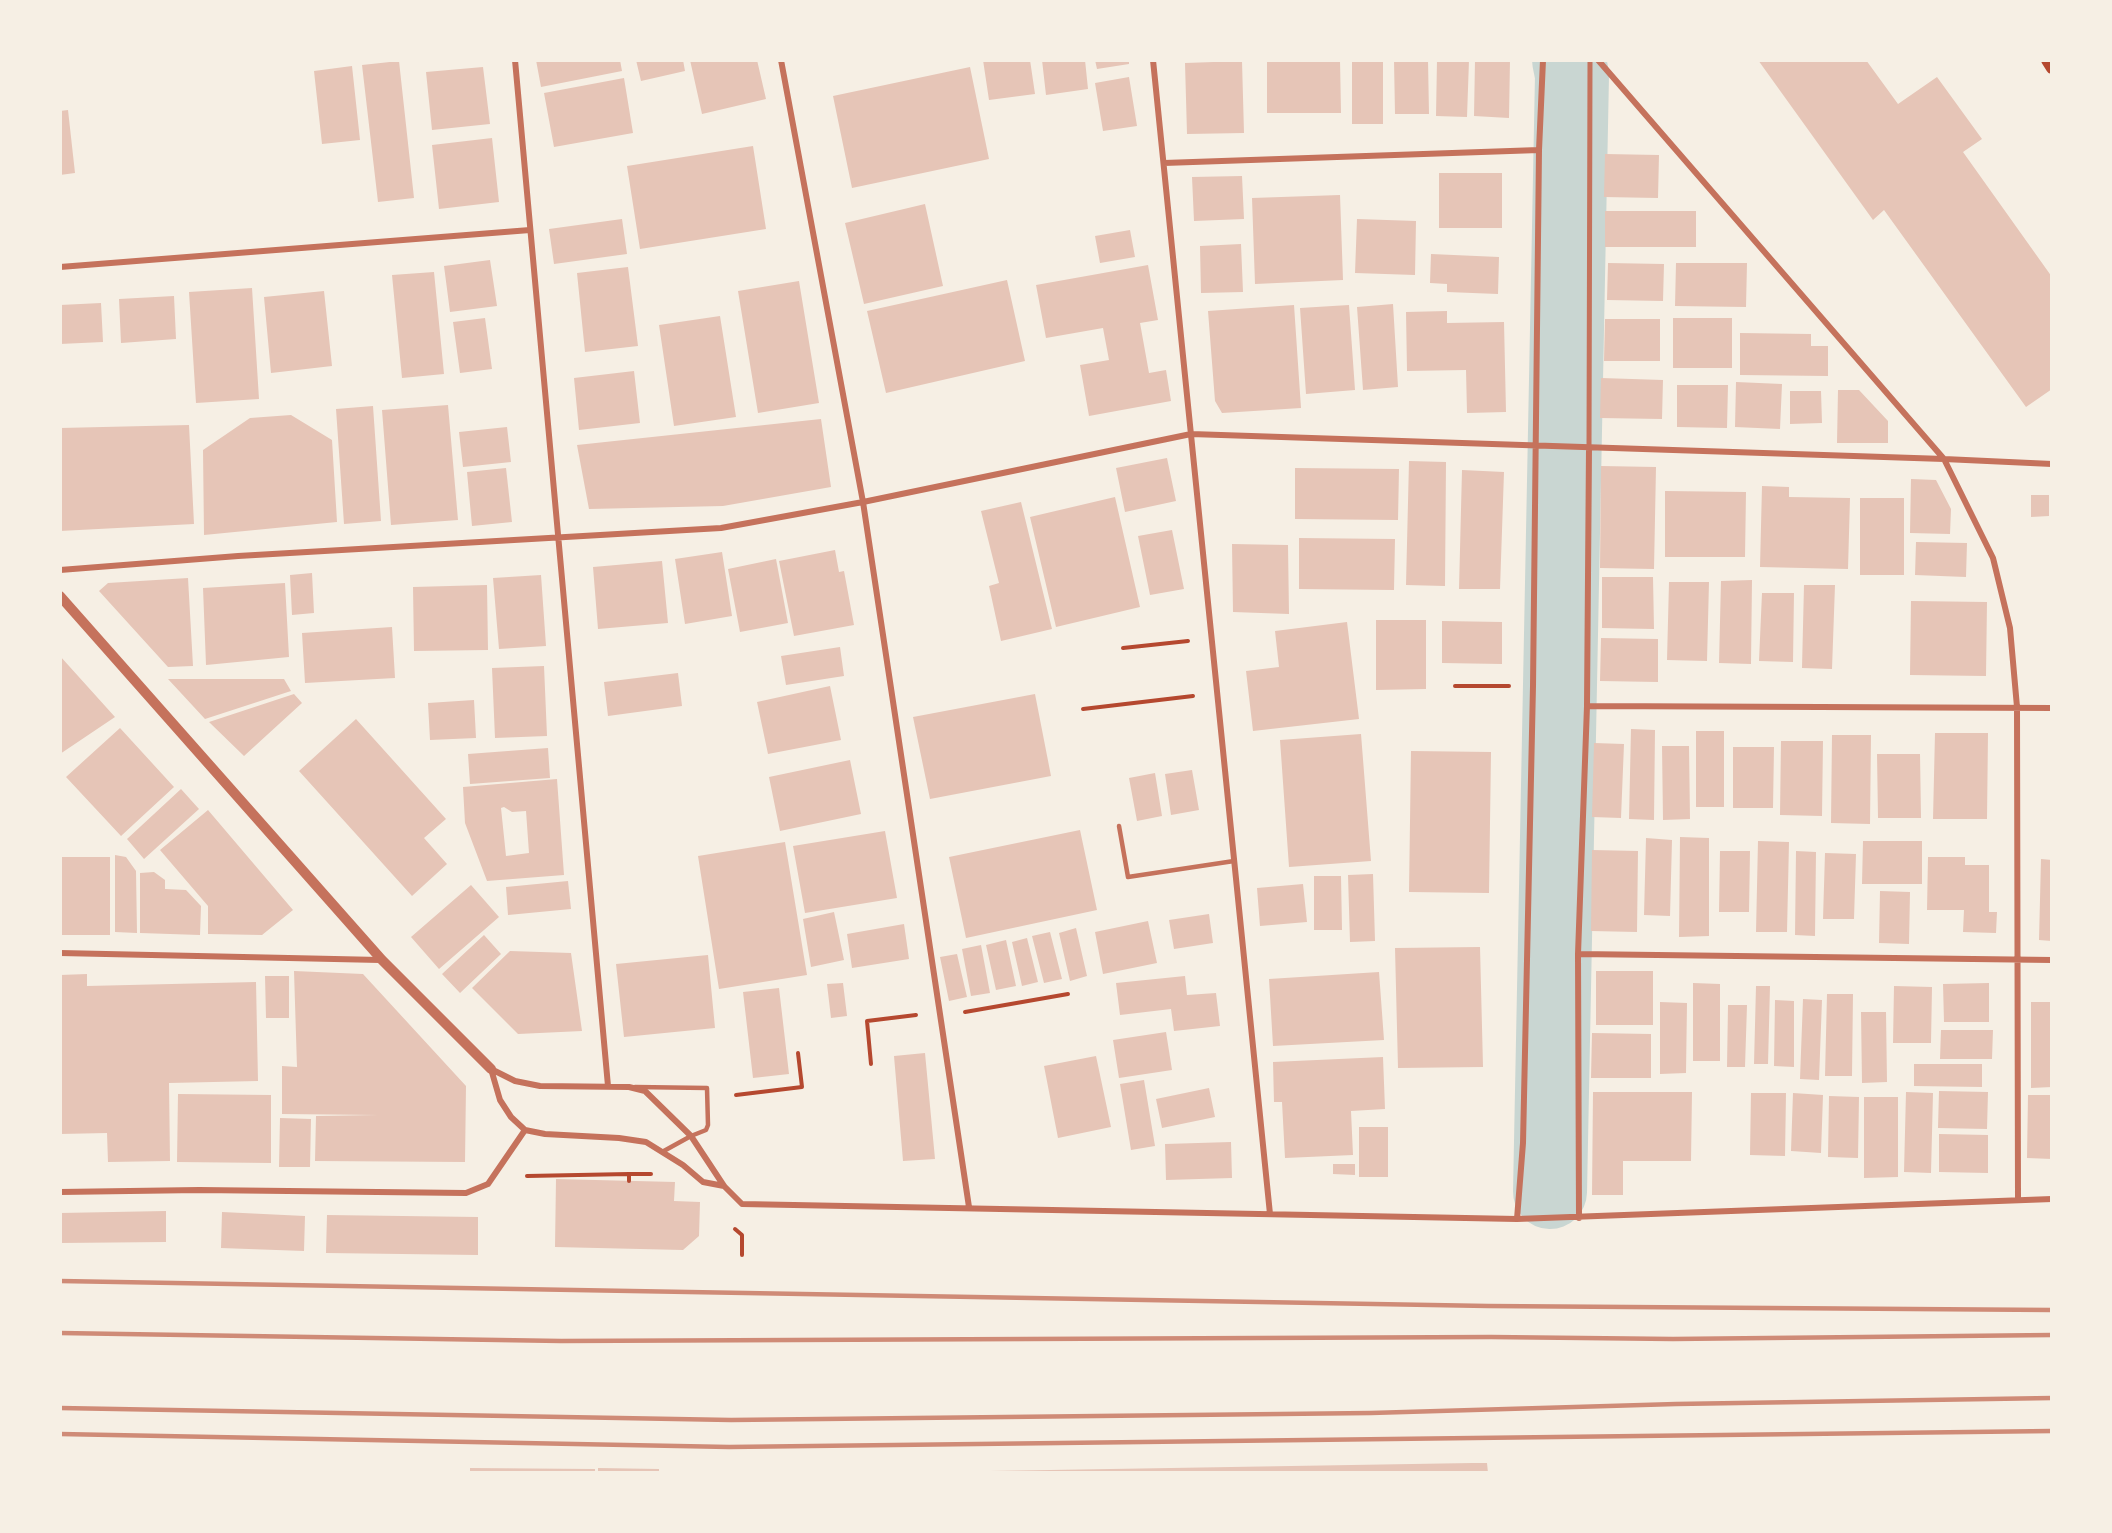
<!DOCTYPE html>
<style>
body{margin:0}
#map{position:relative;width:2112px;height:1533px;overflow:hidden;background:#f6efe4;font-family:Manrope,sans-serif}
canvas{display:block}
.frame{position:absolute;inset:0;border:62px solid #f6efe4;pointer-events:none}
</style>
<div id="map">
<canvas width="2112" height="1533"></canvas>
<div class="frame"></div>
</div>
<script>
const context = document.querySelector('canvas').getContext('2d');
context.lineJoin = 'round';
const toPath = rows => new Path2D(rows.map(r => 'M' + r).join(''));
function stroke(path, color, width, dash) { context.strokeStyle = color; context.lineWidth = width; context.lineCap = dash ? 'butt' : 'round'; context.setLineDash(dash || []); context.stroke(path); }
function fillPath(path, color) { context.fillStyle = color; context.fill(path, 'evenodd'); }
stroke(toPath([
 [1550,1192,1572,75,1569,60]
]), '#c9d6d2', 74);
fillPath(toPath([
 [536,60,620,60,622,71,541,87],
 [636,60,683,60,685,71,641,81],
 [690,60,757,60,766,99,702,114],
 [983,60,1030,60,1035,94,989,100],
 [1042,60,1085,60,1088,89,1046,95],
 [1095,60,1129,60,1129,64,1097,69],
 [1267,60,1340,60,1341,113,1267,113],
 [1352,60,1383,60,1383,124,1352,124],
 [1394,60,1428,60,1429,114,1395,114],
 [1437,60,1469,60,1467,117,1436,116],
 [1475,60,1510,60,1509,118,1474,116],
 [1758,60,1866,60,1898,104,1937,77,1982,139,1963,152,2052,277,2052,389,2026,407,1884,210,1873,220],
 [399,61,414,198,378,202,362,65],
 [1242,61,1244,133,1187,134,1185,63],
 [352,66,360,140,322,144,314,71],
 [483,67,490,124,432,130,426,72],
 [970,67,989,159,852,188,833,96],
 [1129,77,1137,126,1103,131,1095,83],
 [624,78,633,133,554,147,544,93],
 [68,110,75,173,60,175,60,111],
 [492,138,499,202,439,209,432,145],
 [753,146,766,229,640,249,627,166],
 [1605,154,1659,155,1658,198,1604,197],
 [1439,173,1502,173,1502,228,1439,228],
 [1242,176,1244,219,1194,221,1192,177],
 [1340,195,1343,280,1255,284,1252,198],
 [925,204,943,286,864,304,845,223],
 [1605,211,1696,211,1696,247,1605,247],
 [622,219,627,254,554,264,549,229],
 [1357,219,1416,221,1415,275,1355,273],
 [1130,230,1135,257,1100,263,1095,236],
 [1241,244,1243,292,1201,293,1200,246],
 [1431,254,1499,257,1498,294,1447,292,1447,284,1430,283],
 [490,260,497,306,450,312,444,266],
 [1608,263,1664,264,1663,301,1607,300],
 [1676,263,1747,263,1746,307,1675,306],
 [1148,265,1158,320,1140,323,1149,373,1166,370,1171,401,1089,416,1080,365,1109,360,1103,328,1046,338,1036,285],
 [628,267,638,346,585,352,577,273],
 [434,272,444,374,402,378,392,275],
 [1007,280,1025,361,886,393,867,311],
 [799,281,819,403,758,413,738,291],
 [252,288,259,399,196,403,189,292],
 [324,291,332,366,271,373,264,297],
 [174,296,176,339,121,343,119,299],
 [101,303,103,342,60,344,60,305],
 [1393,304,1398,387,1363,390,1357,307],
 [1294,305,1301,408,1222,413,1215,401,1208,311],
 [1349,305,1355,390,1306,394,1300,308],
 [1447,311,1447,323,1504,322,1506,412,1467,413,1466,370,1407,371,1406,312],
 [720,316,736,417,674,426,659,325],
 [485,318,492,369,460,373,453,322],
 [1673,318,1732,318,1732,368,1673,368],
 [1605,319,1660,319,1660,361,1604,361],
 [1740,333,1811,334,1811,346,1828,346,1828,376,1740,375],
 [634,371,640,423,579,430,574,378],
 [1601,378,1663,380,1662,419,1600,418],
 [1736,382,1782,384,1780,429,1735,427],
 [1677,385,1728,385,1727,428,1677,427],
 [1838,390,1859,390,1888,421,1888,443,1837,443],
 [1790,391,1821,391,1822,423,1790,424],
 [448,405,458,520,391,525,382,410],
 [373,406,381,521,344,524,336,409],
 [291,415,332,440,337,522,204,535,203,450,250,418],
 [821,419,831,487,723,506,589,509,577,445],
 [189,425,194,524,60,531,60,428],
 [507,427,511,462,463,467,459,432],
 [1167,458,1176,501,1125,512,1116,468],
 [1409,461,1446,462,1445,586,1406,585],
 [1601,466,1656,467,1654,569,1600,568],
 [506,468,512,522,472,526,467,472],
 [1295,468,1399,469,1398,520,1295,519],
 [1462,470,1504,472,1500,589,1459,589],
 [1911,479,1936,480,1951,509,1950,534,1910,533],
 [1762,486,1789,487,1789,497,1850,498,1848,569,1760,567],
 [1665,491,1746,492,1745,557,1665,557],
 [2031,495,2049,495,2049,516,2031,517],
 [1115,497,1140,607,1056,627,1030,517],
 [1860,498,1904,498,1904,575,1860,575],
 [1021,502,1052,629,1001,641,989,586,999,583,981,511],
 [1172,530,1184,589,1150,595,1138,536],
 [1299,538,1395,539,1394,590,1299,589],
 [1916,542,1967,543,1966,577,1915,575],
 [1232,544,1288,545,1289,614,1233,612],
 [835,550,839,572,844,571,854,625,794,636,779,561],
 [722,552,732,616,685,624,675,559],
 [776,559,788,623,740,632,728,569],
 [662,561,668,623,598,629,593,567],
 [312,573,314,613,292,615,290,575],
 [541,575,546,646,499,649,493,578],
 [1602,577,1653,577,1654,629,1602,628],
 [188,578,193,666,168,667,99,591,108,583],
 [1752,580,1751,664,1719,663,1721,581],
 [1669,582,1709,582,1707,661,1667,660],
 [285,583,289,657,206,665,203,588],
 [487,585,488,650,414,651,413,587],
 [1804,585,1835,585,1832,669,1802,668],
 [1762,593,1794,593,1793,662,1759,661],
 [1911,601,1987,602,1986,676,1910,675],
 [1376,620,1426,620,1426,689,1376,690],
 [1442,621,1502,622,1502,664,1442,663],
 [1347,622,1359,719,1253,731,1246,671,1279,667,1275,631],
 [392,627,395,678,305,683,302,633],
 [1601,638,1658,639,1658,682,1600,681],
 [840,647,844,676,786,685,781,656],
 [60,656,115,717,60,754],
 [544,666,547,736,495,738,492,668],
 [678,673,682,706,608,716,604,682],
 [168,679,284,679,291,691,205,719],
 [830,686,841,740,768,754,757,702],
 [294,694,302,703,244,756,209,722],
 [1035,694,1051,776,930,799,913,717],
 [474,700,476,738,430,740,428,703],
 [356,719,446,819,424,838,447,864,412,896,299,771],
 [120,728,174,787,121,836,66,777],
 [1631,729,1655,730,1654,820,1629,819],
 [1696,731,1724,731,1724,807,1696,807],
 [1935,733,1988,733,1987,819,1933,819],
 [1361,734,1371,861,1289,867,1280,740],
 [1832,735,1871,735,1870,824,1831,823],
 [1781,741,1823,741,1822,816,1780,815],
 [1594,743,1624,744,1621,818,1592,817],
 [1662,746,1689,746,1690,819,1663,820],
 [1733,747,1774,747,1773,808,1733,808],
 [548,748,550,778,470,784,468,754],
 [1411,751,1491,752,1489,893,1409,892],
 [1877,754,1920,754,1921,818,1878,818],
 [850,760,861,814,780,831,769,777],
 [1192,770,1199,810,1171,815,1165,774],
 [1155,773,1162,816,1137,821,1129,778],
 [557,779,564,875,487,881,465,823,463,787],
 [504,807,512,812,526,811,529,853,506,856,501,808],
 [181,789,199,809,144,859,127,839],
 [208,810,293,910,262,935,208,934,208,906,160,850],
 [1080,830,1097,910,966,938,949,857],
 [885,831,897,898,805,913,793,846],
 [1680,837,1709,838,1709,936,1679,937],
 [1646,838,1672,840,1670,916,1644,915],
 [1758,841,1789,842,1787,932,1756,932],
 [1863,841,1922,841,1922,884,1862,884],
 [785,842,807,975,719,989,698,856],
 [1592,850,1638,851,1637,932,1591,931],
 [1720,851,1750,851,1749,912,1719,912],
 [1796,851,1816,852,1815,936,1795,935],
 [1825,853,1856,854,1854,919,1823,919],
 [115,855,126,857,136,871,137,933,115,932],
 [60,857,110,857,110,935,60,935],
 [1928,857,1965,857,1965,865,1989,865,1989,912,1997,912,1996,933,1963,932,1964,910,1927,910],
 [2041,859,2052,860,2052,941,2039,940],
 [154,872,165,880,165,889,186,890,201,906,200,935,140,933,140,873],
 [1373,874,1375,941,1350,942,1348,875],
 [1314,876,1341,876,1342,930,1314,930],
 [568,881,571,909,508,915,506,887],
 [1303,884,1307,922,1260,926,1257,888],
 [471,885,499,917,439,969,411,937],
 [1880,891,1910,892,1909,944,1879,943],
 [834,912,844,960,811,967,803,919],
 [1209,914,1213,943,1174,949,1169,920],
 [1148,921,1157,963,1103,974,1095,932],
 [904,924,909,959,852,968,847,934],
 [1076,928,1087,976,1070,981,1059,933],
 [1050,932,1062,979,1044,983,1032,936],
 [484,935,501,954,460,993,442,974],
 [1027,938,1038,982,1022,986,1012,942],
 [1006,940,1016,986,996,990,986,945],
 [981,945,990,993,971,996,962,949],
 [1480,947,1483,1067,1398,1068,1395,948],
 [510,951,571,953,582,1031,518,1034,472,988],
 [957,954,967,997,949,1001,940,957],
 [708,955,715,1028,624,1037,616,964],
 [294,971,363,974,466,1086,465,1162,315,1161,316,1116,378,1115,282,1114,282,1066,297,1067],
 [1596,971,1653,971,1653,1025,1596,1025],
 [1379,972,1384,1040,1273,1046,1269,979],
 [87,974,87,986,256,982,258,1081,169,1083,170,1161,108,1162,107,1133,60,1134,60,975],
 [265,976,289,976,289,1018,266,1018],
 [1185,976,1187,995,1216,993,1220,1026,1174,1031,1171,1009,1120,1015,1116,983],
 [843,983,847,1016,831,1018,827,984],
 [1693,983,1720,984,1720,1061,1693,1061],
 [1989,983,1989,1022,1944,1022,1943,984],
 [1756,986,1770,986,1768,1064,1754,1064],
 [1894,986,1932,987,1931,1043,1893,1043],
 [779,988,789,1074,753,1078,743,992],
 [1827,994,1853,994,1852,1076,1825,1076],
 [1803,999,1822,1000,1819,1080,1800,1079],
 [1775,1000,1794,1001,1794,1067,1774,1066],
 [1660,1002,1687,1003,1686,1073,1660,1074],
 [2031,1002,2052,1002,2052,1087,2031,1088],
 [1728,1005,1747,1005,1745,1067,1727,1067],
 [1861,1012,1886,1012,1887,1082,1862,1083],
 [1941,1030,1993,1030,1992,1059,1940,1059],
 [1166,1032,1172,1070,1119,1078,1113,1040],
 [1592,1033,1651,1034,1651,1078,1591,1078],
 [925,1053,935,1159,903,1161,894,1056],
 [1096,1056,1111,1127,1058,1138,1044,1066],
 [1383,1057,1385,1109,1351,1111,1353,1155,1285,1158,1282,1102,1274,1102,1273,1062],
 [1914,1064,1982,1064,1982,1087,1914,1086],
 [1144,1080,1155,1146,1131,1150,1120,1084],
 [1209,1088,1215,1117,1162,1128,1156,1099],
 [1939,1091,1988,1092,1987,1129,1938,1128],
 [1593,1092,1692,1092,1691,1161,1623,1161,1623,1195,1592,1195],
 [1906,1092,1933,1093,1931,1173,1904,1172],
 [1751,1093,1786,1093,1785,1156,1750,1155],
 [1793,1093,1823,1095,1821,1153,1791,1151],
 [178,1094,271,1095,271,1163,177,1162],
 [2028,1095,2052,1095,2052,1159,2027,1158],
 [1829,1096,1859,1097,1858,1158,1828,1157],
 [1864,1097,1898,1097,1898,1177,1864,1178],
 [280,1118,311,1119,310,1167,279,1167],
 [1359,1127,1388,1127,1388,1177,1359,1177],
 [1939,1134,1988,1135,1988,1173,1939,1172],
 [1231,1142,1232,1178,1166,1180,1165,1144],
 [1333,1164,1355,1164,1355,1175,1333,1174],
 [556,1179,675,1182,674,1201,700,1202,699,1236,683,1250,555,1247],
 [166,1211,166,1242,60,1243,60,1213],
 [222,1212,305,1216,304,1251,221,1248],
 [327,1215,478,1217,478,1255,326,1253],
 [1472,1463,1487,1463,1488,1473,990,1473,990,1471],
 [470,1468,595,1469,595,1473,470,1473],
 [598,1468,659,1469,659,1473,598,1473]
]), '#e6c5b7');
stroke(toPath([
 [1123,648,1188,641],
 [1455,686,1509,686],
 [1083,709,1193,696],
 [965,1012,1068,994],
 [871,1064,867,1021,916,1015],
 [736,1095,802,1087,798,1053],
 [527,1176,629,1174],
 [629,1181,629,1174,651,1174],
 [735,1229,742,1235,742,1255]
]), '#b5482f', 4);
stroke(toPath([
 [1119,826,1128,877,1234,861],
 [635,1087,707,1088,708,1125,706,1130,691,1136,662,1152]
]), '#c5725c', 4.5);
stroke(toPath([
 [1589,448,1590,60]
]), '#c5725c', 5);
stroke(toPath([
 [515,60,608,1086],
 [781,60,863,502,969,1207],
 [1153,60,1270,1214],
 [1598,60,1944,459,1993,558,2010,628,2017,707,2018,1200],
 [1164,163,1539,150],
 [60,267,530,230],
 [60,570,238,556,721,528,863,502,1191,434,1944,459,2052,464],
 [1587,706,2052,708],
 [60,953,380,960],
 [1578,954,2052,960],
 [491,1069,515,1081,540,1086,629,1087,645,1091,691,1136,724,1186,742,1204,1517,1219,2052,1199],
 [491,1069,500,1100,511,1117,525,1130,545,1134,619,1138,646,1142,683,1165,703,1182,724,1186],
 [60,1192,199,1190,466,1193,488,1184,525,1130],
 [1579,1218,1578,954,1587,706,1589,448],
 [1517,1219,1523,1143,1533,686,1539,150,1543,60]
]), '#c5725c', 6);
stroke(toPath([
 [60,596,382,960,491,1069]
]), '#c5725c', 10);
stroke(toPath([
 [2047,60,2052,68]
]), '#b5482f', 12);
stroke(toPath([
 [60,1281,1488,1306,2052,1310],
 [60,1333,561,1341,1491,1337,1673,1339,2052,1335],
 [60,1408,731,1420,1371,1413,1676,1404,2052,1398],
 [60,1434,729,1447,2052,1431]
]), '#cf8b77', 4.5);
</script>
